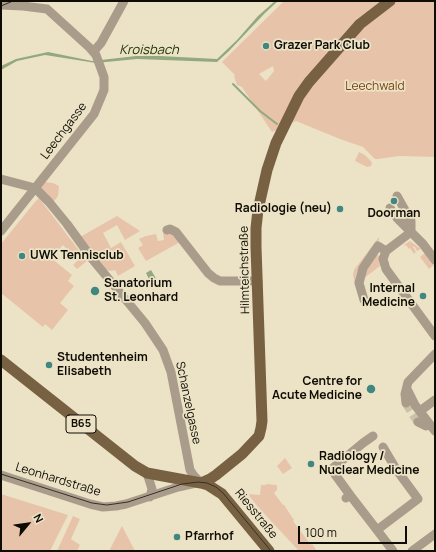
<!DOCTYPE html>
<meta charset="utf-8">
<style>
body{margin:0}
#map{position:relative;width:436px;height:552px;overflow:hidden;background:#ece3c6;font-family:Manrope,sans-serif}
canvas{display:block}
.frame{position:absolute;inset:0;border:2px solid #0f0c04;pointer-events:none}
.north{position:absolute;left:8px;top:504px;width:40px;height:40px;-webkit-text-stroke:3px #ece3c6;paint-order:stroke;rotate:61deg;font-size:11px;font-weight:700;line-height:16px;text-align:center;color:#0f0c04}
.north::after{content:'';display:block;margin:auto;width:14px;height:18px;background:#0f0c04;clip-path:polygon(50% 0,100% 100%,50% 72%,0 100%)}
.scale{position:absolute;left:298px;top:526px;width:109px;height:18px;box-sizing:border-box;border:2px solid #0f0c04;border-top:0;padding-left:5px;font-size:12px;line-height:14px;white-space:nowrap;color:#0f0c04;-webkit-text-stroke:3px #ece3c6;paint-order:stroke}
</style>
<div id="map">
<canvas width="436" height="552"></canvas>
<div class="frame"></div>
<div class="north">N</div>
<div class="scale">100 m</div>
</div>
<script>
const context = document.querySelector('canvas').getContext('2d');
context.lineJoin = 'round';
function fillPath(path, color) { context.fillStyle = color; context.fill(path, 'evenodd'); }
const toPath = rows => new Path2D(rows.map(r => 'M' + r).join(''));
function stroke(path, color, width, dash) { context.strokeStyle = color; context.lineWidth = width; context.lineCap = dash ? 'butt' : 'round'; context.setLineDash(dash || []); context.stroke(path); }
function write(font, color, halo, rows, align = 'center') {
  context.font = font + ' Manrope,sans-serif'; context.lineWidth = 3.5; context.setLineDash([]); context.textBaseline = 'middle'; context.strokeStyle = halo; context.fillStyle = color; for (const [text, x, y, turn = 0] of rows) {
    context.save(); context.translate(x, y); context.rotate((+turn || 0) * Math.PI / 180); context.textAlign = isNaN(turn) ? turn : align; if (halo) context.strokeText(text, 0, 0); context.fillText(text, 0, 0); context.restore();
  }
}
fillPath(toPath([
 [284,1,435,1,435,157,399,156,378,159,375,159,363,147,340,139,296,121,272,132,242,87,237,85,234,76,235,75,222,62],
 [273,66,274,71,266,81,259,74],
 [359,152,365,155,370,160,372,163,371,166,367,167,355,161],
 [45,182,53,183,59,186,58,196,52,204,36,188],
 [39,198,87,261,77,269,73,265,78,260,63,245,51,258,72,275,68,281,74,286,60,303,68,310,52,330,45,324,43,327,1,293,1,244,35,202],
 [117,216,140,231,125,240,117,225,103,233,111,248,121,242,135,266,118,276,115,270,111,271,105,270,80,237],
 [170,232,180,242,146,261,138,248,143,245,139,239,146,236,156,234,158,241,164,240,163,233],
 [379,237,379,240,359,268,356,274,355,284,353,275,354,270],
 [410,241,421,249,417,251,414,246,413,247,416,252,414,254,410,248,409,249,406,245,405,246,404,245],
 [425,253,434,265,429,269,420,257],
 [377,255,380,256,379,262,380,266,363,279,363,275],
 [285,458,292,468,283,474,277,466],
 [266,484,277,485,277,490,274,493,283,505,284,505,294,520,293,521,311,545,312,544,317,551,299,551,258,507,250,497,249,494,260,495,261,485,266,485],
 [1,494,68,515,50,551,1,551],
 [73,516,80,519,71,539,80,545,77,551,57,551],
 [122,526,135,551,109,551]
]), '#e7c3aa');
fillPath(toPath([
 [275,1,278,1,265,13,229,51,217,62,137,59,96,63,45,55,17,61,1,70,1,66,16,59,48,52,92,61,136,56,160,56,217,59,237,40,258,16],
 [151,270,157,280,151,283,146,273]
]), '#92a980');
stroke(toPath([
 [233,84,260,111,277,124]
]), '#92a980', 2);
stroke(toPath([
 [406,403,418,422]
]), '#cbc3a9', 9, [9, 4.5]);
stroke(toPath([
 [1,5,23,6,47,9,90,48,96,55,104,77,104,90,94,114,1,231],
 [94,51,101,43,124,1],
 [1,179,35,188,49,202,67,224,93,260,145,323,163,350,171,372,190,470,194,476,201,483],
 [397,196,411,221,411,232],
 [390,208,397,218,423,244,435,260],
 [167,230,170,229,176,232,208,273,214,278,220,281,258,281],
 [411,232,386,251,383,259,386,269,435,336],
 [364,300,359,283,363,268,378,246,386,251],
 [407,389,415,405,435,431],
 [406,403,405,394,408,382,435,354],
 [420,411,435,400],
 [418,422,426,426,430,425],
 [147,473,152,489,150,497],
 [1,475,90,504,103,507,116,506,126,504,178,487,196,483],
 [350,495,334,473,333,468,363,443,373,436],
 [346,498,350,495,377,530,393,551],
 [377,530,418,499,396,469,383,447],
 [412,551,435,534]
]), '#a99c8b', 9);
stroke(toPath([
 [1,360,135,466,147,473,201,483,208,485,222,494,269,551],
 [201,483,210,479,216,475,242,454,259,436,261,428,262,421,256,247,256,228,258,210,267,170,276,143,299,96,309,82,360,24,390,1]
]), '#786142', 11);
stroke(toPath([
 [1,6,13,1],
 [1,474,92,503,107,505,128,502,182,484,198,482,207,483,216,487,223,493,271,551]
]), '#353126', 1);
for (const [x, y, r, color] of [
 [266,46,4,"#408780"],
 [394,201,4,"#408780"],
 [340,209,4,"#408780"],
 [22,256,4,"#408780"],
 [95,291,5,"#408780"],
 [423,296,4,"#408780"],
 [49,365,4,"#408780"],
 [371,389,5,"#408780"],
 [311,464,4,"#408780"],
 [177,537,4,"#408780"]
]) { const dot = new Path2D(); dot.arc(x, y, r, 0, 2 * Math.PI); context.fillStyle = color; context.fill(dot); stroke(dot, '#ece3c6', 1.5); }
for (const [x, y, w] of [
 [81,424,30]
]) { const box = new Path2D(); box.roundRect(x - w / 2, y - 9, w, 18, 3); context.fillStyle = '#ece3c6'; context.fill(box); stroke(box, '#0f0c04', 1); }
write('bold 11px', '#0f0c04', null, [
 ["B65",81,424]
]);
write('bold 12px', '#0f0c04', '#ece3c6', [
 ["Grazer Park Club",274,46],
 ["Radiologie (neu)",332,209,"right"],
 ["Doorman",394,214,"center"],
 ["UWK Tennisclub",30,256],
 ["Sanatorium",104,284],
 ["St. Leonhard",104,298],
 ["Internal",415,289,"right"],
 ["Medicine",415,303,"right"],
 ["Studentenheim",57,358],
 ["Elisabeth",57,372],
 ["Centre for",362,382,"right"],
 ["Acute Medicine",362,396,"right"],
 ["Radiology /",319,457],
 ["Nuclear Medicine",319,471],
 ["Pfarrhof",185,537]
], 'left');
write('12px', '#774214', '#ece3c6', [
 ["Leechwald",375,87]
]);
write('12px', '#0f0c04', '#ece3c6', [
 ["Leechgasse",64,131,-53],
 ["Hilmteichstraße",245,270,-91],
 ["Schanzelgasse",188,403,78],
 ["Leonhardstraße",58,480,17],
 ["Riesstraße",256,514,51]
]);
write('italic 13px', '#1d3203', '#ece3c6', [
 ["Kroisbach",149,50]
]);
</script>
